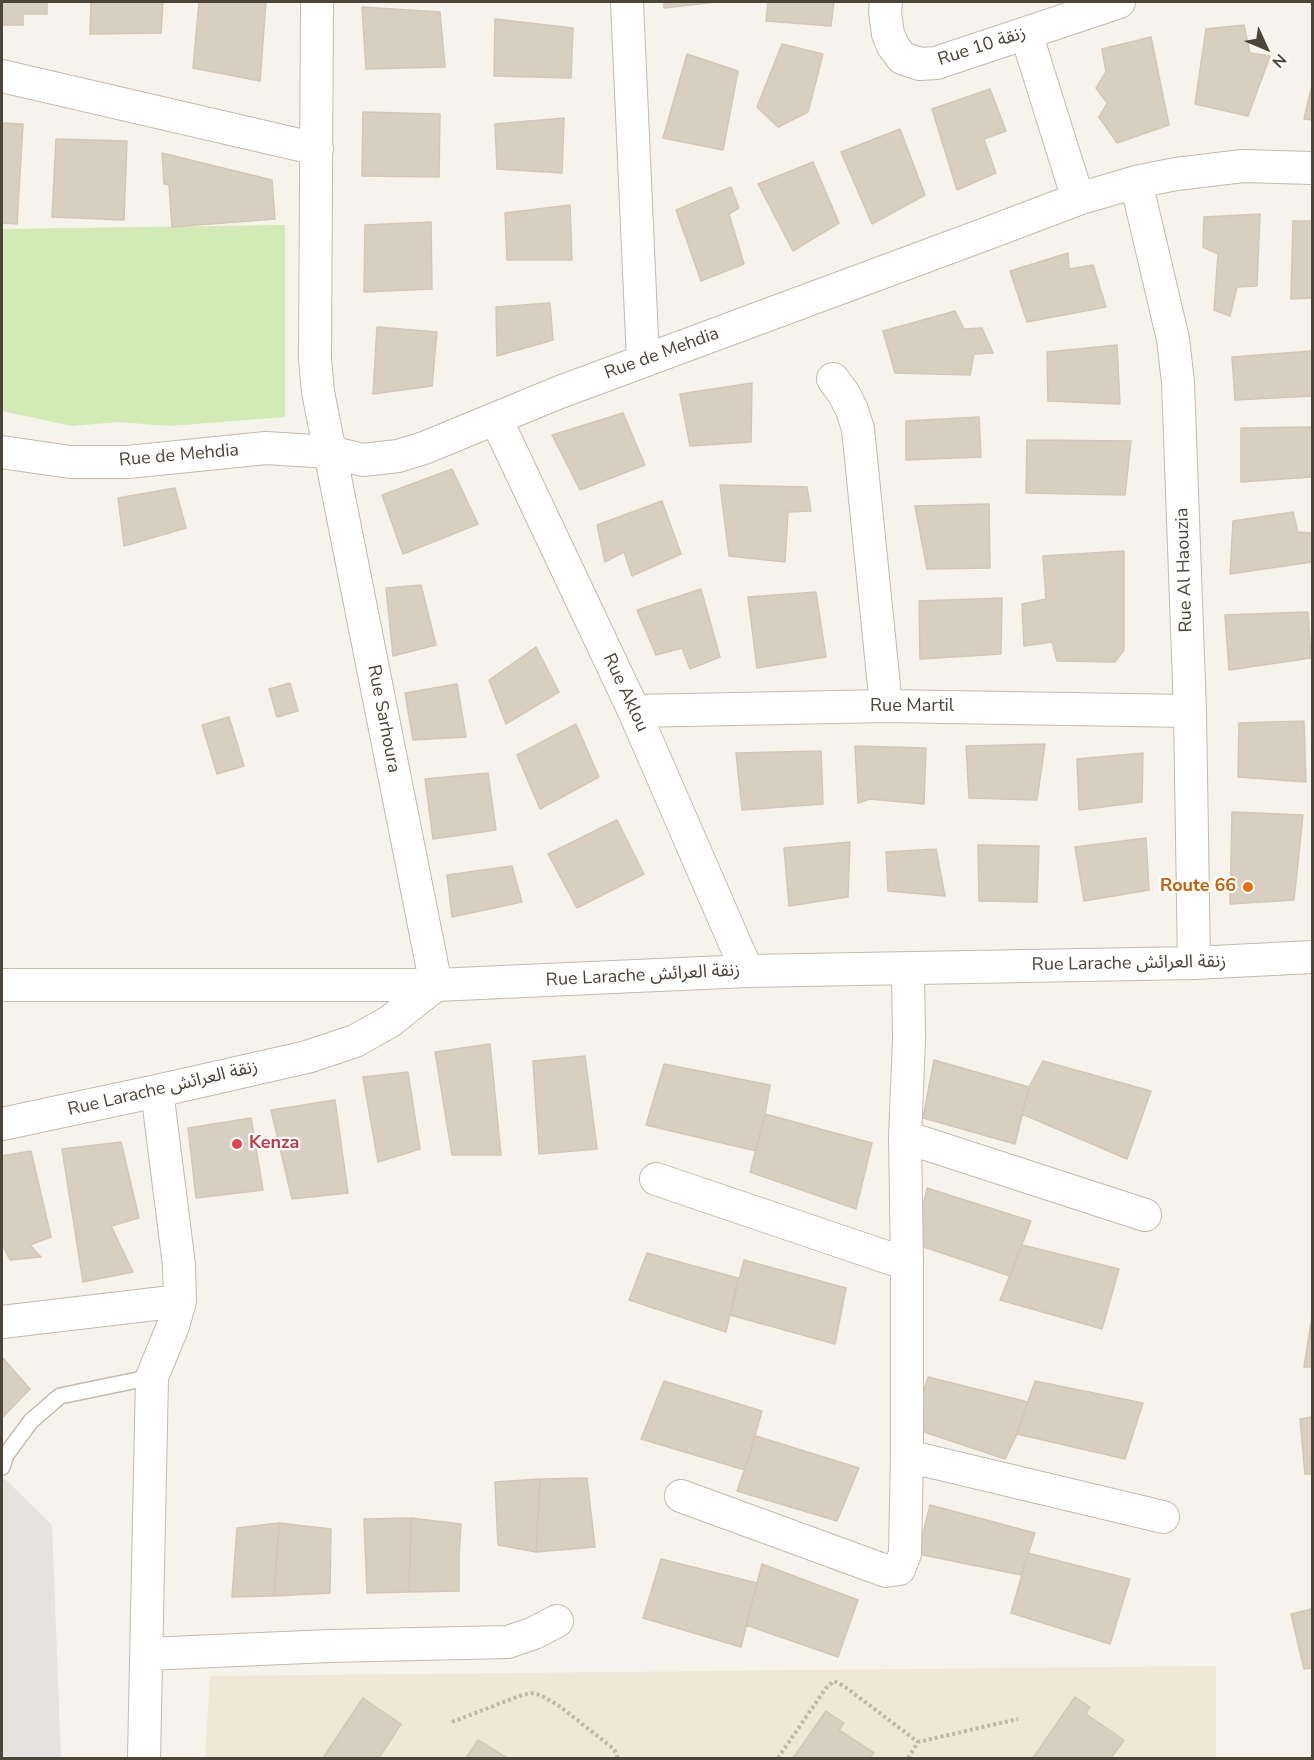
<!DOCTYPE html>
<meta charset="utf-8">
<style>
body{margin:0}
#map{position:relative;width:1314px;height:1760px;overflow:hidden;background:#f6f3ec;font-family:"Nunito Sans",sans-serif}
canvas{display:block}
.frame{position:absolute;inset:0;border:3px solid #4b4439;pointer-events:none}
.north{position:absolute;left:1236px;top:18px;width:60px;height:60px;-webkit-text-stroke:4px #fff;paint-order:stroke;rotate:134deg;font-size:16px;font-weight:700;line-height:24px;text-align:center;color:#4b4439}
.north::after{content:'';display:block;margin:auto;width:21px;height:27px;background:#4b4439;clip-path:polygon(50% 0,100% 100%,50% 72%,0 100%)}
</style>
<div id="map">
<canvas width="1314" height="1760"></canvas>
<div class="frame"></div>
<div class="north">N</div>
</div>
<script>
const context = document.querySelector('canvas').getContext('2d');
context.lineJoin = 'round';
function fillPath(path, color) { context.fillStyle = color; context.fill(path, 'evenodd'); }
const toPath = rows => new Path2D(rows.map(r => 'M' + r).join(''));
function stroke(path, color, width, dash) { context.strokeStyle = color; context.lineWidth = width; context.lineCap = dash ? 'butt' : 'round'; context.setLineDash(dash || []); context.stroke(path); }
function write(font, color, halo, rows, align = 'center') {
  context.font = font + ' "Nunito Sans","Noto Sans Arabic",sans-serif'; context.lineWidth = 4.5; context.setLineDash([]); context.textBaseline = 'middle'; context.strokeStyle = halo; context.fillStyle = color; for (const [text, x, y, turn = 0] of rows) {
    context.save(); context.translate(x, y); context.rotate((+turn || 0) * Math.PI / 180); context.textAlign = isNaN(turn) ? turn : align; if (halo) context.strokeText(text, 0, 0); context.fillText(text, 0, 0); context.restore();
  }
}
fillPath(toPath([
 [1216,1666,1216,1758,205,1758,210,1676]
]), '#efe8d6');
fillPath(toPath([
 [285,225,285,417,170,426,117,422,72,426,2,411,2,229]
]), '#d2eab5');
fillPath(toPath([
 [2,1476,52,1525,61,1758,2,1758]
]), '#e5e3e0');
const building = toPath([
 [2,2,47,2,47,14,23,14,23,25,2,25,2,2],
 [91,2,163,2,161,33,90,34,91,2],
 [199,2,266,2,260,81,193,68,199,2],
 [664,2,716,2,664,8,664,2],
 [768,2,834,2,831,26,766,21,768,2],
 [362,7,440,12,445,67,366,69,362,7],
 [495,19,573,28,571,78,494,76,495,19],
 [1244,25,1250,53,1270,56,1248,116,1195,104,1206,29,1244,25],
 [1151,37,1169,125,1117,143,1099,117,1107,103,1096,88,1106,72,1102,49,1151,37],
 [782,44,823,54,808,112,778,127,757,107,782,44],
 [687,54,738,71,723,150,663,138,687,54],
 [1312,85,1312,120,1304,119,1312,85],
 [990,89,1006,131,984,139,996,173,957,190,932,109,990,89],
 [363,112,440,114,439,177,362,176,363,112],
 [564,118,562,173,497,169,495,124,564,118],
 [2,123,23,124,17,224,2,223,2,123],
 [900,129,925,195,872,224,841,152,900,129],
 [56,139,127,141,124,220,52,217,56,139],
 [162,153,272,180,275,219,172,227,169,185,164,184,162,153],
 [813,162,839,223,793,251,758,184,813,162],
 [731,187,739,208,729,214,744,264,701,281,676,210,731,187],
 [570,205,572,260,507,260,505,213,570,205],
 [1260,214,1257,286,1237,287,1230,316,1214,310,1218,254,1203,247,1204,217,1260,214],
 [1293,221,1312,221,1312,298,1291,299,1293,221],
 [431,222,432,289,364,292,365,225,431,222],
 [1068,253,1069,269,1093,265,1106,307,1027,322,1010,271,1068,253],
 [550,303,553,340,497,356,496,307,550,303],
 [955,311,964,329,982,328,993,353,974,354,970,375,895,373,883,331,955,311],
 [377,327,437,332,432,386,373,394,377,327],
 [1117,345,1120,404,1048,401,1047,352,1117,345],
 [1312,351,1312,396,1235,400,1232,357,1312,351],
 [752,383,751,442,690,446,680,394,752,383],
 [623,413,645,465,580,490,552,435,623,413],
 [979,417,981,457,906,460,906,421,979,417],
 [1312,427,1312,477,1241,482,1241,428,1312,427],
 [1027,440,1131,441,1125,495,1026,493,1027,440],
 [452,469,478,524,403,554,382,495,452,469],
 [720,485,807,487,811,511,788,512,785,562,729,556,720,485],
 [175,488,186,528,124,546,118,498,175,488],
 [662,501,681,554,632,576,624,552,605,562,597,525,662,501],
 [989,504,990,568,927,569,915,506,989,504],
 [1293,512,1298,532,1312,533,1312,562,1230,574,1233,521,1293,512],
 [1124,551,1124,650,1115,662,1057,661,1052,642,1024,646,1022,604,1046,599,1043,556,1124,551],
 [421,585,436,645,393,656,386,588,421,585],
 [701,589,720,657,690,669,682,648,656,655,637,610,701,589],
 [816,592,826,657,757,668,748,597,816,592],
 [1002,598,1001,654,920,659,919,601,1002,598],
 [1308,612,1311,658,1229,670,1225,615,1308,612],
 [536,647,559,692,506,724,489,680,536,647],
 [290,683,298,711,277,717,269,689,290,683],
 [457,684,466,737,413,740,405,693,457,684],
 [229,717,244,766,217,774,202,725,229,717],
 [1304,721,1306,782,1238,777,1239,723,1304,721],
 [576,724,599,777,540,809,517,755,576,724],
 [1045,744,1037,800,969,798,966,746,1045,744],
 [855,746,926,748,924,804,870,799,858,803,855,746],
 [821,751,823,804,742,810,736,753,821,751],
 [1143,753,1142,802,1079,810,1077,759,1143,753],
 [488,773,496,830,433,839,425,779,488,773],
 [1232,812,1303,815,1294,900,1230,904,1232,812],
 [617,820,644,874,577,908,548,854,617,820],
 [1146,838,1149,890,1084,901,1075,847,1146,838],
 [850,842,848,897,789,906,784,848,850,842],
 [978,845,1039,846,1037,902,979,901,978,845],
 [936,849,945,896,888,891,886,852,936,849],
 [512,866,522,902,452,917,447,875,512,866],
 [490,1044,501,1155,452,1155,435,1052,490,1044],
 [585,1056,597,1149,539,1154,533,1061,585,1056],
 [934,1060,1029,1087,1015,1144,923,1118,934,1060],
 [1043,1061,1151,1091,1127,1159,1022,1114,1029,1087,1043,1061],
 [664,1064,770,1085,765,1114,756,1151,646,1125,664,1064],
 [408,1072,420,1149,378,1162,363,1077,408,1072],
 [335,1100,348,1193,292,1199,271,1110,335,1100],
 [765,1114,872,1143,856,1209,750,1172,765,1114],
 [251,1118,263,1190,196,1198,188,1128,251,1118],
 [121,1142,139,1218,111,1226,133,1272,83,1282,62,1149,121,1142],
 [31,1151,51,1237,30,1245,41,1257,10,1260,2,1244,2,1156,31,1151],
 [927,1188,1031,1221,1010,1276,915,1244,927,1188],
 [1022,1245,1119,1269,1102,1329,1000,1300,1022,1245],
 [647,1253,738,1278,726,1332,629,1300,647,1253],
 [744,1260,846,1288,835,1344,730,1315,744,1260],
 [1312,1316,1312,1367,1304,1367,1312,1316],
 [2,1357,30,1389,2,1418,2,1357],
 [928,1377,1028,1402,1017,1434,1005,1459,912,1428,928,1377],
 [664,1381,762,1411,745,1470,641,1439,664,1381],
 [1035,1381,1143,1403,1125,1459,1017,1434,1035,1381],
 [1312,1417,1312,1474,1305,1474,1300,1419,1312,1417],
 [756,1436,859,1468,837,1521,737,1491,756,1436],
 [587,1478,595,1547,536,1552,540,1479,587,1478],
 [540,1479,536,1552,498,1545,495,1482,540,1479],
 [930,1505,1035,1533,1021,1575,918,1554,930,1505],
 [411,1518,461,1524,459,1557,459,1591,409,1592,411,1518],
 [411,1518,409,1592,367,1593,364,1519,411,1518],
 [279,1523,274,1596,232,1597,237,1528,279,1523],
 [279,1523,331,1529,330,1593,274,1596,279,1523],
 [1028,1553,1130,1579,1110,1644,1011,1613,1028,1553],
 [661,1559,757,1583,741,1647,643,1618,661,1559],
 [762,1564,858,1600,838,1657,746,1625,762,1564],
 [1312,1609,1312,1668,1304,1669,1291,1614,1312,1609],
 [1075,1697,1090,1707,1086,1714,1124,1740,1111,1758,1033,1758,1075,1697],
 [363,1698,401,1724,379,1758,323,1758,363,1698],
 [826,1711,844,1723,839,1730,874,1753,870,1758,793,1758,826,1711],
 [478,1740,507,1758,466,1758,478,1740]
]);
fillPath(building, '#d8cfc1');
stroke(building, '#d3c7b4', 1.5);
const lane = toPath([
 [2,1467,6,1455,31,1421,60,1396,152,1377]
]);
const street = toPath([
 [627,2,643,361],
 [886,2,885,12,888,34,893,46,902,58,920,64,936,63,1119,2],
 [1026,33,1078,199],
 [2,76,317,149],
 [1136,182,1173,339,1178,382,1190,711,1194,963],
 [833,379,844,394,852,410,858,429,886,706],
 [496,419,634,711,747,971],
 [2,452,70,462,128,462,266,448,330,452,363,460,398,456,424,448,560,392,991,232,1078,199,1136,182,1176,174,1243,166,1312,168],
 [634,711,886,706,1190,711],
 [2,985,436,985,318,392,315,359,317,2],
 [2,1124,157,1091,307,1057,355,1041,389,1022,436,985,747,971,1194,963,1312,957],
 [905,1137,1145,1215],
 [656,1179,907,1264],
 [2,1322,180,1301],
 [907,1456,1163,1517],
 [681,1496,886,1571,899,1569,905,1554,907,1456,907,1264,905,1137,909,1040,908,969],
 [147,1654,329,1646,508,1642,534,1633,557,1621],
 [144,1758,152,1377,173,1326,180,1301,179,1265,157,1091]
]);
stroke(lane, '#c2bbae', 18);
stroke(street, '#c2bbae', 34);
stroke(toPath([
 [452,1722,522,1695,531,1693,540,1695,558,1705,614,1749,618,1758],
 [778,1758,826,1688,834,1681,844,1686,918,1742],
 [908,1758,918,1742,1018,1719]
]), '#c4b79f', 4, [3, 3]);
stroke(lane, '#fff', 15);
stroke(street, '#fff', 32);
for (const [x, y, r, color] of [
 [1248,887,6,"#e8710a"],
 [237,1144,6,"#e0444e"]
]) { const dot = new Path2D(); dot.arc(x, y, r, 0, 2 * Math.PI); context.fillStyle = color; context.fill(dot); stroke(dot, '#fff', 2); }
write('18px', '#4b4439', '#fff', [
 ["Rue 10 زنقة",982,47,-18],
 ["Rue de Mehdia",662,354,-20],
 ["Rue de Mehdia",179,456,-5],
 ["Rue Al Haouzia",1185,570,-92],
 ["Rue Aklou",625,693,65],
 ["Rue Martil",912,707],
 ["Rue Sarhoura",383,719,79],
 ["Rue Larache زنقة العرائش",1129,964,-1],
 ["Rue Larache زنقة العرائش",643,976,-3],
 ["Rue Larache زنقة العرائش",163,1089,-13]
]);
write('bold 18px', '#c56008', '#fff', [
 ["Route 66",1236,887]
], 'right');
write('bold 18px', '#be3a42', '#fff', [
 ["Kenza",249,1144]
], 'left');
</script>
